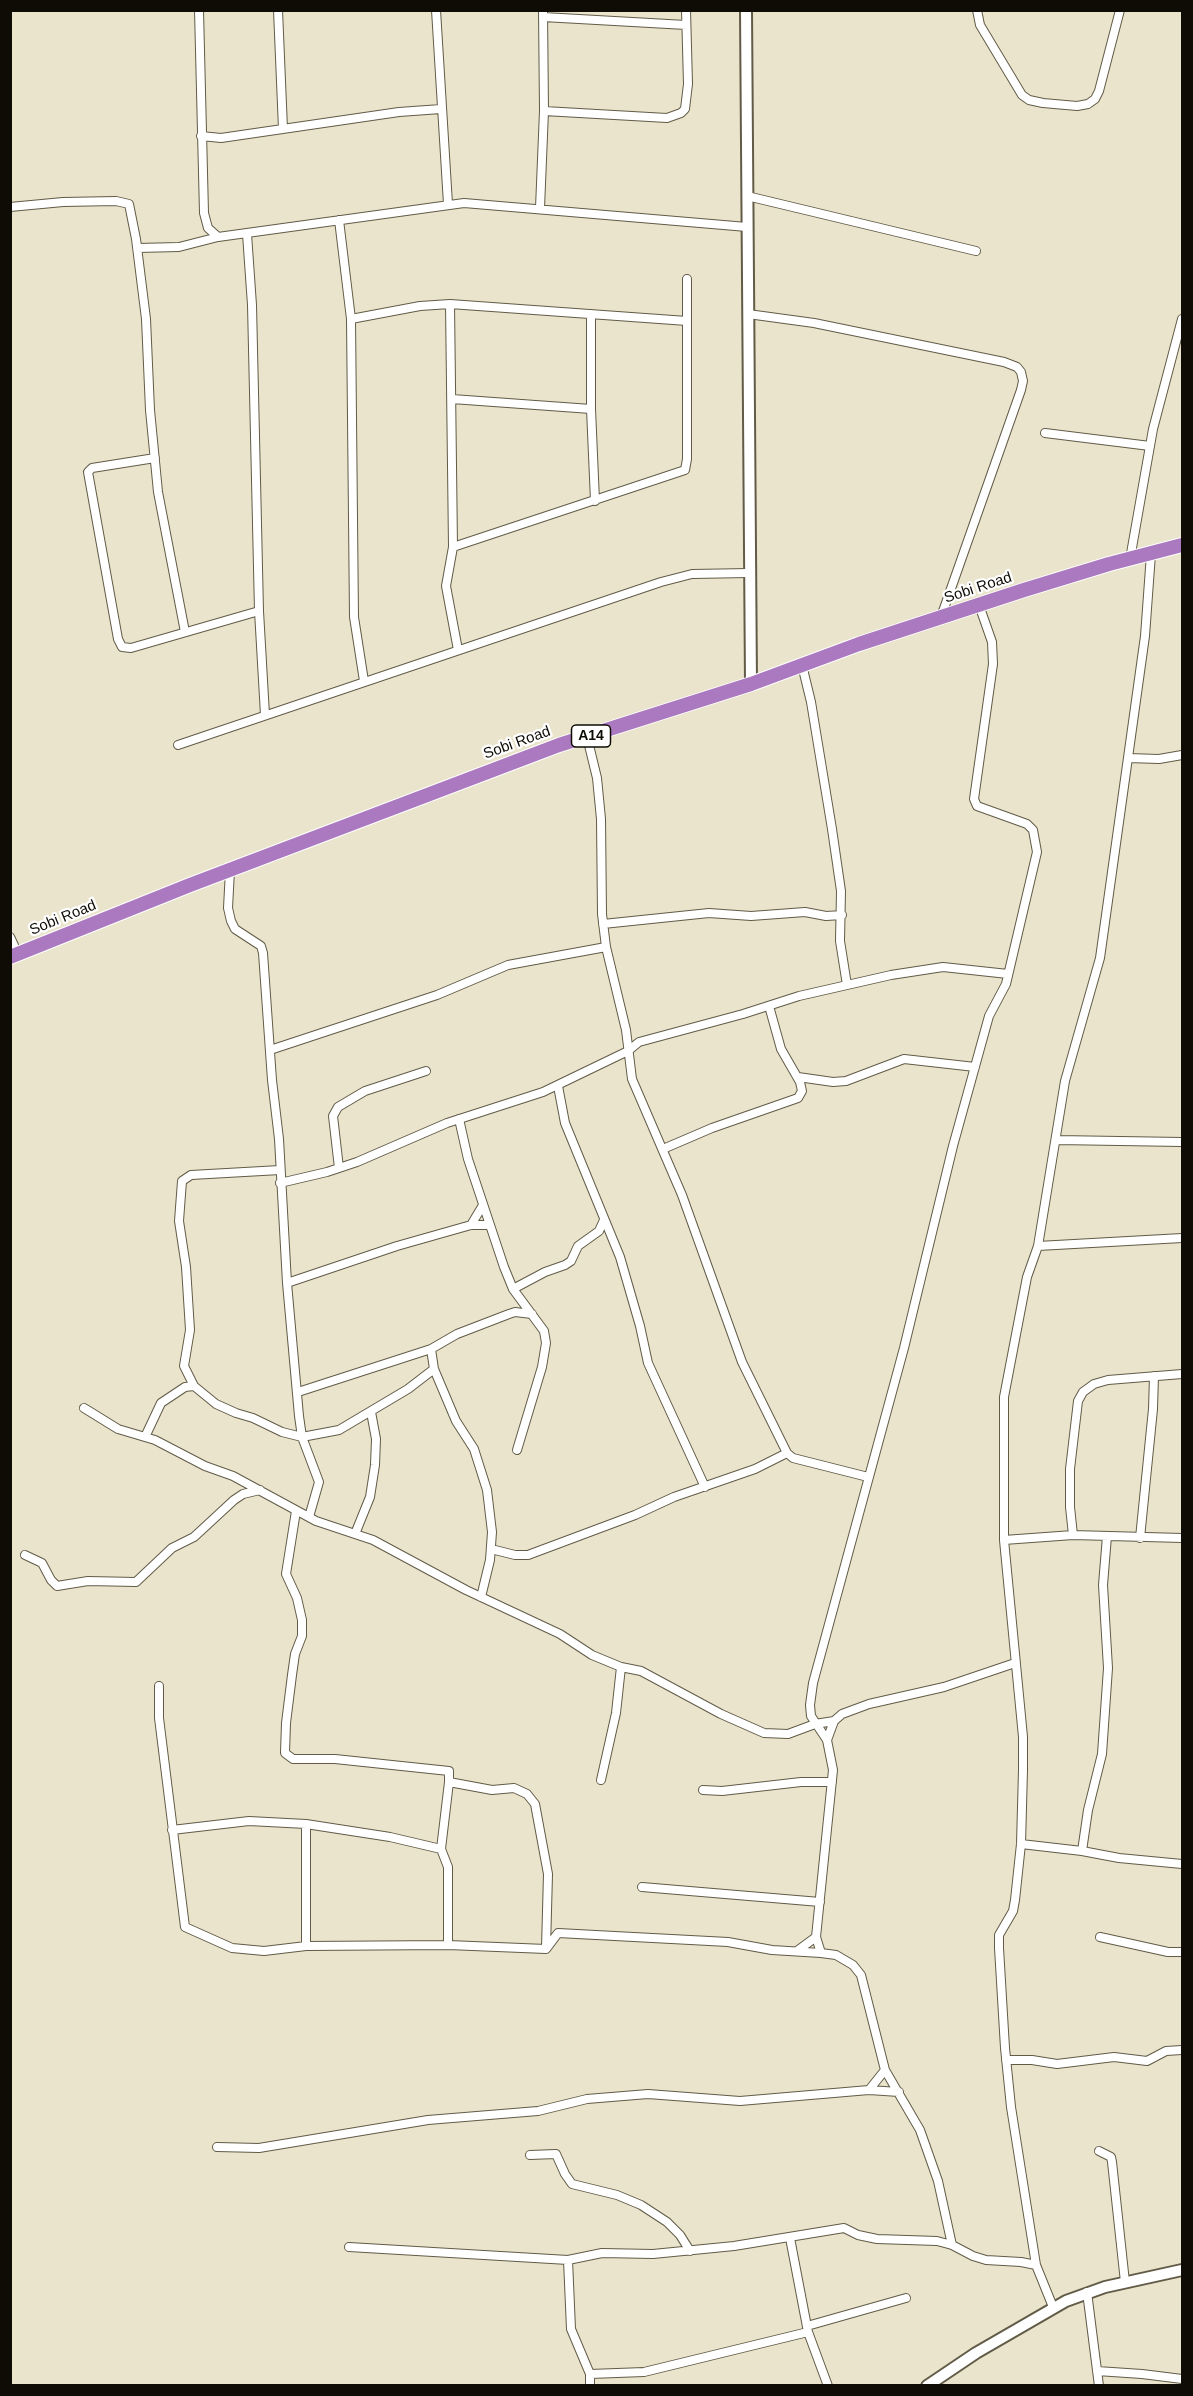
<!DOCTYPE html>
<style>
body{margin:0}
#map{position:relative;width:1193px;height:2396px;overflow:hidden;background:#eae4cd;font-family:Helvetica,sans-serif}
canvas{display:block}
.frame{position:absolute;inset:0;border:12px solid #0e0c05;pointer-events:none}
</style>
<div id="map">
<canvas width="1193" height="2396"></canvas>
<div class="frame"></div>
</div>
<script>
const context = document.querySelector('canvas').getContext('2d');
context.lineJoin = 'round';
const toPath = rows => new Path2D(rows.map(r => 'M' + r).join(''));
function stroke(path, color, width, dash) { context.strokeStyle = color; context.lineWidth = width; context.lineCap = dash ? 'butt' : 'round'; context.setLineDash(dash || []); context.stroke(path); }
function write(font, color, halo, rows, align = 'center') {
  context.font = font + ' Helvetica,sans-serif'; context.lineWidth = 4.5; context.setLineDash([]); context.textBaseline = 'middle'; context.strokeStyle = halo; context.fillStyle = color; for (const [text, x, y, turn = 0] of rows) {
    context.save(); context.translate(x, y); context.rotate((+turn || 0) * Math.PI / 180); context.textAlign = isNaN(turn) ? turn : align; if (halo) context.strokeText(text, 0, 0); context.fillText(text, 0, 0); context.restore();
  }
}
const street = toPath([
 [199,10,204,213,208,228,218,237,464,203,747,227],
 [278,10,283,129],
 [436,10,448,204],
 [977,10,980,25,1022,95,1029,100,1043,103,1077,106,1088,104,1095,99,1099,91,1120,10],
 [543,17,686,25],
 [544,111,667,118,681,113,685,109,688,84,686,10],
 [201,136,221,138,399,112,441,109],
 [747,196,976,251],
 [10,207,63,202,116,201,129,204,136,239,146,319,150,410,158,492,185,632],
 [540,208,544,111,543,10],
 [339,220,351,319,354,617,364,681],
 [247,234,252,305,259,611,265,715],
 [137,248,179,247,218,237],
 [450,304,453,547,446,586,458,650],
 [591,314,591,409,595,501],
 [748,314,814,323,1004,362,1017,367,1021,372,1023,381,1021,390,941,617],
 [351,319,420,306,450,304,687,321],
 [452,399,591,409],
 [1045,433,1150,446],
 [155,458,92,468,88,472,118,639,122,647,131,648,259,611],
 [453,547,685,470,687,459,687,279],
 [1130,559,1153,429,1182,319],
 [802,665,811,702,832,829,841,891,840,941,847,985],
 [587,737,597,778,601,819,602,914,606,947,626,1030,632,1079,682,1195,742,1362,787,1453,793,1458,868,1477],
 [178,745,661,582,692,574,749,573],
 [1128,758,1159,759,1182,755],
 [230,870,228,908,231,921,235,929,261,946,263,953,272,1080,279,1139,287,1283,299,1416,302,1437,319,1482,309,1517],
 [603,924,709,913,751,916,805,912,826,916,842,915],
 [10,937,18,954],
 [270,1050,437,995,508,965,606,947],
 [798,1077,833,1082,846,1081,904,1059,975,1067],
 [558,1086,565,1123,620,1257,640,1326,648,1363,705,1487],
 [459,1119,468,1159,504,1267,513,1289,544,1331,546,1343,542,1367,517,1450],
 [1057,1140,1182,1142],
 [663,1149,712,1128,798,1098,802,1091,800,1082,781,1049,769,1006],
 [339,1168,333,1116,338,1107,365,1091,426,1071],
 [280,1170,191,1175,182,1181,179,1221,186,1267,190,1330,184,1366,194,1386,216,1404,236,1413,253,1418,282,1432,302,1437,339,1430,408,1389,434,1369],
 [280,1183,327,1172,357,1162,447,1123,543,1092,628,1051,639,1042,743,1014,799,996,891,975,943,967,1008,974],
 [471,1225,483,1205],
 [1038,1246,1182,1238],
 [287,1283,397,1246,471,1225,489,1225],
 [513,1289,545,1272,565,1265,571,1261,578,1246,599,1231,604,1220],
 [431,1349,434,1369,456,1421,474,1449,487,1490,492,1532,490,1560,481,1597],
 [298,1392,431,1349,457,1334,509,1314,515,1312,532,1314],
 [84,1408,118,1429,155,1440,205,1466,233,1476,316,1521,373,1540,466,1590,560,1634,592,1655,621,1667,641,1671,721,1714,764,1733,788,1734,815,1724,834,1721],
 [145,1437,161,1403,185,1387,194,1386],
 [296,1511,286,1574,297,1598,302,1620,302,1636,295,1654,292,1675,286,1723,285,1753,293,1759,335,1759,449,1771,449,1782,492,1790,514,1788,527,1794,535,1804,548,1874,546,1948],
 [355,1534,370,1497,375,1465,376,1439,371,1412],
 [1073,1535,1070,1507,1070,1469,1078,1401,1083,1392,1094,1384,1108,1380,1182,1374],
 [1140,1538,1153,1409,1154,1376],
 [1004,1540,1073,1535,1182,1538],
 [491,1549,515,1555,528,1555,635,1515,674,1497,755,1469,787,1453],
 [25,1555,42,1563,51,1580,57,1586,88,1581,136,1582,172,1548,194,1537,234,1500,243,1494,260,1490],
 [159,1686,159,1718,185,1927,232,1948,264,1951,306,1946,448,1945,546,1949,558,1933,728,1942,772,1950,821,1953],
 [827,1740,834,1721,842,1714,869,1704,944,1687,1015,1663],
 [601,1780,616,1713,621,1667],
 [703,1790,722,1791,801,1782,832,1782],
 [172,1830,249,1821,306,1824,390,1837,441,1849,448,1867,448,1945],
 [1021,1844,1082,1851,1119,1858,1182,1864],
 [441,1849,449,1782],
 [1082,1851,1088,1810,1102,1754,1108,1668,1103,1585,1107,1536],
 [642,1887,820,1902],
 [1100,1937,1168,1952,1182,1952],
 [306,1946,306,1824],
 [797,1951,816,1937],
 [1006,2060,1032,2060,1057,2064,1114,2057,1147,2061,1166,2051,1182,2050],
 [869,2090,885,2070],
 [217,2147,259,2148,428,2120,538,2111,587,2099,648,2094,740,2101,869,2090,899,2092],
 [1099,2151,1111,2157,1112,2162,1125,2282],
 [530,2155,556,2154,565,2174,572,2184,617,2195,641,2205,667,2222,680,2235,690,2251],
 [790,2238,808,2332,828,2386],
 [952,2245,938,2181,920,2130,885,2070,861,1975,853,1965,836,1955,821,1953,816,1937,833,1770,827,1740,811,1716,810,1705,813,1683,904,1348,953,1146,989,1016,1006,984,1037,852,1033,830,1027,824,977,806,974,799,993,664,992,642,979,605],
 [349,2247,568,2260,602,2253,653,2254,734,2246,844,2228,858,2235,877,2239,937,2241,952,2245,973,2256,986,2260,1021,2262,1036,2265,1053,2307],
 [568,2260,571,2329,590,2374,590,2386],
 [1036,2265,1011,2107,1005,2048,999,1948,999,1935,1013,1911,1015,1900,1021,1844,1023,1770,1023,1737,1004,1540,1004,1397,1027,1277,1038,1246,1065,1081,1100,958,1145,636,1151,554],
 [1087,2292,1099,2386],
 [807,2326,906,2298],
 [1097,2371,1142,2374,1182,2379],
 [590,2374,644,2372,808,2332]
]);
const secondary = toPath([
 [746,10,751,684],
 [927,2386,976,2353,1066,2301,1105,2287,1182,2270]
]);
const highway = toPath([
 [10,957,190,885,559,745,751,684,859,644,1024,590,1109,564,1182,545]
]);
stroke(street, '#615b47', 10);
stroke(secondary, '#615b47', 14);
stroke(highway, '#fff', 16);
stroke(street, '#fff', 8);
stroke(secondary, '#fff', 10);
stroke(highway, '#aa79bf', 14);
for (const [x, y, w] of [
 [591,736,39]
]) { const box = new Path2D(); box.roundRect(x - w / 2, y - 11, w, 22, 4.5); context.fillStyle = '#fff'; context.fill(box); stroke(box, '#0e0c05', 1.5); }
write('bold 14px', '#0e0c05', null, [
 ["A14",591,736]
]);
write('15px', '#0e0c05', '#fff', [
 ["Sobi Road",978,588,-18],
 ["Sobi Road",517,743,-20],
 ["Sobi Road",63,918,-22]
]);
</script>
